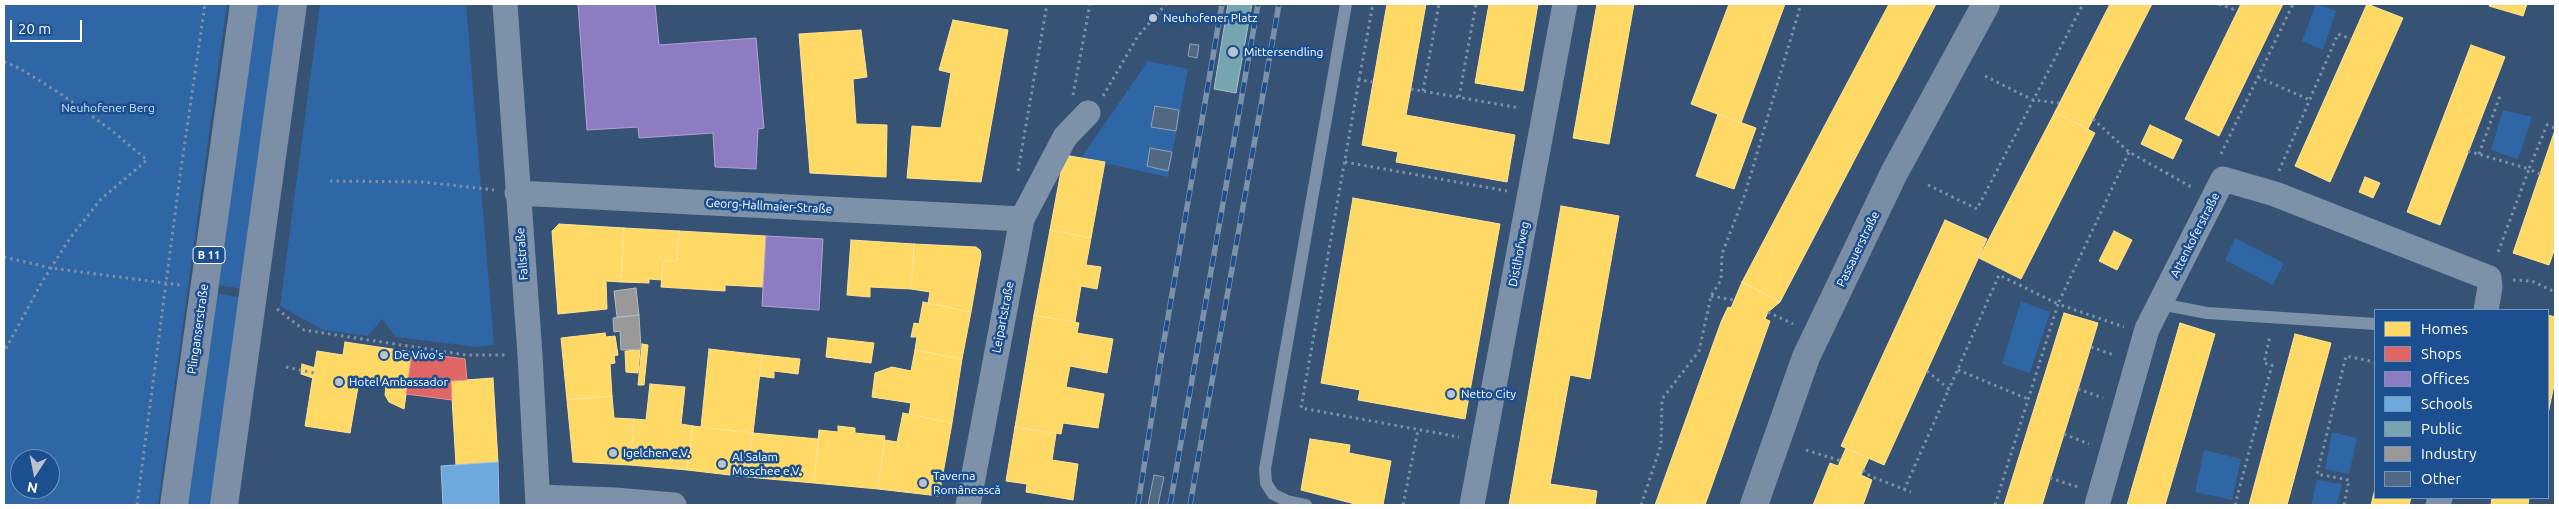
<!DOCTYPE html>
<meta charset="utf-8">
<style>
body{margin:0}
#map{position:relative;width:2559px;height:509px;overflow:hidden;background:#365274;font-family:Ubuntu,sans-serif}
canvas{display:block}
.frame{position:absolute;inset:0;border:5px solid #fff;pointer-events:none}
.legend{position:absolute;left:2374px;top:309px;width:175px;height:190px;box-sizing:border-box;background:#1b4f8f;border:1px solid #7695bc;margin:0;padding:6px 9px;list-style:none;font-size:15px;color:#fff}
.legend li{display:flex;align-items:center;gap:10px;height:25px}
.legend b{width:25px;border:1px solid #7695bc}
.north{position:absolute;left:10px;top:449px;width:50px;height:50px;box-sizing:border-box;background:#1b4f8f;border:1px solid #7695bc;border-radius:50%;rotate:191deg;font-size:14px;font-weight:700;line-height:20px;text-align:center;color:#fff}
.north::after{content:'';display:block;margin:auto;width:18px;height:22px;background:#b9c2ce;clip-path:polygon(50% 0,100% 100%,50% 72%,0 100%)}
.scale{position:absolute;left:10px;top:20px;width:72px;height:22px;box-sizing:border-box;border:2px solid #fff;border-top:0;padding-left:6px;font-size:15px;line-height:18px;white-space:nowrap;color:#fff;-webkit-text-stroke:4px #1b4f8f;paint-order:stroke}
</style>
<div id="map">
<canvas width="2559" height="509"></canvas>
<div class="frame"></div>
<ul class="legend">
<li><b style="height:14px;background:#ffd966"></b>Homes</li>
<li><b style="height:14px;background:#e06666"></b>Shops</li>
<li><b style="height:14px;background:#8e7cc3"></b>Offices</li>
<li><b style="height:14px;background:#6fa8dc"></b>Schools</li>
<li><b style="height:14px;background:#76a5af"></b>Public</li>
<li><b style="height:14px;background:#999"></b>Industry</li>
<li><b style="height:14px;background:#526984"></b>Other</li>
</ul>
<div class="north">N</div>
<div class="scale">20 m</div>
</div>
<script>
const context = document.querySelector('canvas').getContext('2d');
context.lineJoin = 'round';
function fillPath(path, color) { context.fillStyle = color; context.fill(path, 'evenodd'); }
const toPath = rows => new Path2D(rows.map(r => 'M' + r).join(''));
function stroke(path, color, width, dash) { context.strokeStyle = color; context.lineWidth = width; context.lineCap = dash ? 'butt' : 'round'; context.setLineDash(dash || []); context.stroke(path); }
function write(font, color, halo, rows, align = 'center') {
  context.font = font + ' Ubuntu,sans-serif'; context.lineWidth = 5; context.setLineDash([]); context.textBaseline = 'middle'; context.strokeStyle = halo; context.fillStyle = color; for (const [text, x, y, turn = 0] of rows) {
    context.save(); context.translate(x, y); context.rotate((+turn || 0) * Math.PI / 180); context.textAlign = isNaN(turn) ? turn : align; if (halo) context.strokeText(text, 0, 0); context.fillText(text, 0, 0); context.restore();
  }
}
fillPath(toPath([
 [4,4,227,4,158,505,4,505],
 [20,459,50,459,50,489,20,489],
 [257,4,283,4,243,289,218,285],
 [320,4,466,4,494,345,478,347,396,337,382,319,368,336,323,330,280,306],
 [2316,4,2336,11,2323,50,2302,41],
 [1148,61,1188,69,1168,177,1081,158],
 [2503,110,2532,117,2518,159,2491,150],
 [2235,238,2284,263,2273,285,2225,260],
 [217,293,242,298,213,505,188,505],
 [2021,301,2050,312,2030,373,2002,364],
 [2332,432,2357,438,2349,474,2325,469],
 [2204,450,2241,459,2232,500,2195,492],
 [2317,480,2342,484,2337,505,2311,505]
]), '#2f66a5');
const homes = toPath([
 [1387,4,1426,4,1406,115,1515,135,1507,182,1396,162,1398,152,1362,145,1387,4],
 [1489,4,1538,4,1523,91,1475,83,1489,4],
 [1597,4,1634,4,1609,144,1573,138,1597,4],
 [1729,4,1785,4,1741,123,1691,104,1729,4],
 [1889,4,1936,4,1780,302,1742,282,1889,4],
 [2110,4,2152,4,2088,129,2055,112,2110,4],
 [2241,4,2283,4,2219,136,2185,119,2241,4],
 [2367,4,2403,18,2330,182,2295,166,2367,4],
 [2490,4,2527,4,2523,16,2489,6,2490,4],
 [953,20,1008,30,981,182,907,178,912,126,941,128,951,73,939,70,953,20],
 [861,30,867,77,853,79,856,124,887,125,886,177,810,173,799,34,861,30],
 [2471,45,2505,57,2440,225,2407,212,2471,45],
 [2055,112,2095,133,2021,279,1979,258,2055,112],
 [1718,114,1756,128,1734,189,1696,176,1718,114],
 [2150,125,2182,140,2173,159,2141,144,2150,125],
 [2555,130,2555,248,2549,265,2513,253,2555,130],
 [1064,155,1105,162,1091,238,1050,230,1064,155],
 [2365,177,2380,183,2373,198,2359,192,2365,177],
 [1353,198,1500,224,1465,419,1358,400,1360,390,1321,383,1353,198],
 [1561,206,1619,216,1590,379,1570,375,1550,484,1597,491,1595,505,1509,505,1561,206],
 [1945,220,1987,239,1884,465,1841,446,1945,220],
 [559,224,624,228,621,282,606,281,607,309,558,314,552,231,559,224],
 [624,228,679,231,677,261,663,261,662,280,649,279,649,283,621,282,624,228],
 [1050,230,1091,238,1086,265,1101,267,1097,289,1081,286,1075,322,1034,315,1050,230],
 [679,231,766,236,763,287,725,285,725,291,661,287,663,261,677,261,679,231],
 [2114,231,2132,240,2117,270,2099,261,2114,231],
 [851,240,914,244,911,289,870,287,870,297,847,295,851,240],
 [914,244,976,247,980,250,981,255,971,312,928,303,930,292,911,289,914,244],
 [1742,282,1780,302,1768,312,1765,319,1770,321,1705,505,1655,505,1721,322,1728,307,1731,308,1742,282],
 [923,302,971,312,962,359,915,350,917,337,911,337,914,323,919,324,923,302],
 [2064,313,2098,323,2078,389,2042,505,2004,505,2064,313],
 [1034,315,1079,323,1077,333,1113,339,1107,373,1070,366,1066,387,1104,394,1098,428,1063,423,1061,434,1015,427,1034,315],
 [2548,315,2555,317,2555,380,2548,414,2548,315],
 [2180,323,2215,334,2165,505,2127,505,2180,323],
 [605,333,606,337,615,336,618,355,614,356,615,363,610,364,612,396,567,400,561,338,605,333],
 [2295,334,2331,343,2287,505,2249,505,2295,334],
 [828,338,874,343,871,363,826,357,828,338],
 [345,342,412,352,404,409,389,402,385,395,386,386,359,381,350,433,305,426,317,351,343,355,345,342],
 [642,344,648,345,644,385,638,385,642,344],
 [709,349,762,355,753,433,701,427,709,349],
 [640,350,638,373,626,372,625,351,640,350],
 [915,350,962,359,952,423,909,414,911,403,872,397,875,373,892,367,911,371,915,350],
 [762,355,800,359,798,374,774,371,774,378,759,376,762,355],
 [302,364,315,368,313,378,301,374,302,364],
 [493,378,498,462,456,465,451,381,493,378],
 [650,384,685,387,681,424,693,426,687,470,630,465,634,419,646,420,650,384],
 [612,396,614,418,634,419,630,465,573,462,567,400,612,396],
 [903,413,952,423,939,496,878,489,885,440,897,442,903,413],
 [693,426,753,433,747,477,687,470,693,426],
 [838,426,855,428,855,433,885,436,878,489,814,483,819,430,838,432,838,426],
 [1015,427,1056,434,1052,460,1078,464,1073,500,1026,492,1027,484,1006,481,1015,427],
 [753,433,818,439,814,483,747,477,753,433],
 [1310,439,1350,445,1349,453,1391,461,1383,505,1359,505,1301,490,1310,439],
 [1846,448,1869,458,1861,475,1872,480,1863,505,1813,505,1830,463,1838,466,1846,448],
 [2375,489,2375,498,2411,498,2409,505,2371,505,2375,489],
 [2492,498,2529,498,2528,505,2491,505,2492,498]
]);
fillPath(homes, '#ffd966');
stroke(homes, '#ffe494', 1);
const shops = toPath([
 [412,352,465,359,467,380,451,381,452,400,406,394,412,352]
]);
fillPath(shops, '#e06666');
stroke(shops, '#e99494', 1);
const offices = toPath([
 [578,4,655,4,659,45,756,38,764,128,758,129,756,169,715,167,713,133,639,138,638,127,587,130,578,4],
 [766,236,823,239,819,310,762,306,766,236]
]);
fillPath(offices, '#8e7cc3');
stroke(offices, '#b0a3d5', 1);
const schools = toPath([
 [498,462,499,505,443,505,441,466,498,462]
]);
fillPath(schools, '#6fa8dc');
stroke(schools, '#9ac2e6', 1);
const public = toPath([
 [1228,4,1252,4,1236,93,1214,89,1228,4]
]);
fillPath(public, '#76a5af');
stroke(public, '#9fc0c7', 1);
const industry = toPath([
 [636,288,639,315,617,317,614,291,636,288],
 [639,315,641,349,621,350,620,331,614,332,613,318,639,315]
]);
fillPath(industry, '#999');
stroke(industry, '#b8b8b8', 1);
const building = toPath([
 [1190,44,1199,45,1197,58,1188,56,1190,44],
 [1155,106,1179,110,1176,131,1151,127,1155,106],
 [1150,148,1172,152,1168,171,1147,166,1150,148],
 [1154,475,1164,477,1158,505,1148,505,1154,475]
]);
fillPath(building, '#526984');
stroke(building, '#92a2b6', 1);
stroke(toPath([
 [2219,4,2233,9,2235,4],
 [4,62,19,68,61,94,111,130,147,160,101,199,70,238,42,282,4,352],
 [1985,76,2033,100,2059,103],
 [2258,77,2310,100],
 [1359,80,1373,4],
 [1373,82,1359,80,1301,408,1459,437],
 [1411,89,1520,108],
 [1423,91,1439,4],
 [1073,95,1090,4],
 [1103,96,1138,36,1166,4],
 [1459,97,1476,4],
 [2093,119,2129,152,2193,188],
 [2468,151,2529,169,2497,255],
 [2221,154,2293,4],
 [2479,154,2501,93],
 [1345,162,1507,191],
 [1018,171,1047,4],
 [2279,171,2338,34,2351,39],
 [2540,174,2529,169,2547,125,2555,128],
 [330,181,424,182,494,190],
 [1928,185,1977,209,2083,4],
 [4,257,51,268,180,285],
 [2513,280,2532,281,2555,292],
 [1711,296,1734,300],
 [277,309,304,330,466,355,507,355],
 [1768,312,1793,324],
 [2091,347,2114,355],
 [286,367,314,373],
 [1958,370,2028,399],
 [1927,371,1949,389,1999,275,2058,304,2129,152],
 [2078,389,2103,398],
 [2064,434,2089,444],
 [1806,450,1841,461],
 [1863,470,1870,476,1911,492],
 [2050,478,2078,487],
 [1904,490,1949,389],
 [137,505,180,176,205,4],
 [1403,505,1418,430],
 [1641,505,1661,445,1662,399,1699,351,1711,296,1721,280,1722,254,1745,194,1801,4],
 [1995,505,2058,304,2124,327],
 [2235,505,2272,365,2264,363,2270,336],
 [2344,505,2349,480,2317,474,2346,356,2375,362]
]), '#7d92a8', 3, [2.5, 4]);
stroke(toPath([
 [2160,304,2207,313,2375,324],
 [1306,505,1287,501,1273,494,1266,483,1265,469,1346,4]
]), '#7d92a8', 12);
stroke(toPath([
 [505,4,530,355,538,505],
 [517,193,1022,219],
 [538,497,615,500,674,505],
 [968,505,1022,219,1065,137,1088,113],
 [1472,505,1565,4],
 [2097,505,2147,329,2223,179,2275,194,2489,278,2490,287,2486,310],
 [2438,505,2440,498]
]), '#7d92a8', 25);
stroke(toPath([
 [1754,505,1806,357,1894,173,1986,4]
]), '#798da4', 28);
stroke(toPath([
 [174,505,244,4],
 [224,505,293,4]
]), '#7d8ea7', 28);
const rail = toPath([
 [1138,505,1160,364,1222,4],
 [1170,505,1258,4],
 [1190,505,1279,4]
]);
stroke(rail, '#7e92a7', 5.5);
stroke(rail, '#1b4f8f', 4, [11]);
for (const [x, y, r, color] of [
 [1153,18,5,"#b9c2ce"],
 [1233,52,6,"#b9c2ce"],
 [384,355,5,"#b9c2ce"],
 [339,382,5,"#b9c2ce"],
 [1451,394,5,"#b9c2ce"],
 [613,453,5,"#b9c2ce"],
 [722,464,5,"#b9c2ce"],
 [923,483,5,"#b9c2ce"]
]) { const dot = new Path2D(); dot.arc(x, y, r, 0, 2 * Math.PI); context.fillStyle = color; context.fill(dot); stroke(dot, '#1b4f8f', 2); }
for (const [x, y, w] of [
 [209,255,32]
]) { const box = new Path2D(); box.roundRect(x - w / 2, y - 8.5, w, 17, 4); context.fillStyle = '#1b4f8f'; context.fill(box); stroke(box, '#fff', 1); }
write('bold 11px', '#fff', null, [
 ["B 11",209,255]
]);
write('12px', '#fff', '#1b4f8f', [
 ["Neuhofener Platz",1163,18],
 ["Mittersendling",1244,52],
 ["De Vivo's",394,355],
 ["Hotel Ambassador",349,382],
 ["Netto City",1461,394],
 ["Igelchen e.V.",623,453],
 ["Al Salam",732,457],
 ["Moschee e.V.",732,471],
 ["Taverna",933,476],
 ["Româneascǎ",933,490]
], 'left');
write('12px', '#cfe3fa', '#1b4f8f', [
 ["Neuhofener Berg",108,108]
]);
write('12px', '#fff', '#1b4f8f', [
 ["Georg-Hallmaier-Straße",769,206,3],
 ["Attenkoferstraße",2195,235,-63],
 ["Passauerstraße",1858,249,-64],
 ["Fallstraße",522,254,-94],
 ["Distlhofweg",1519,254,-79],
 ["Leipartstraße",1003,317,-79],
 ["Plinganserstraße",198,329,-82]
]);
</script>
